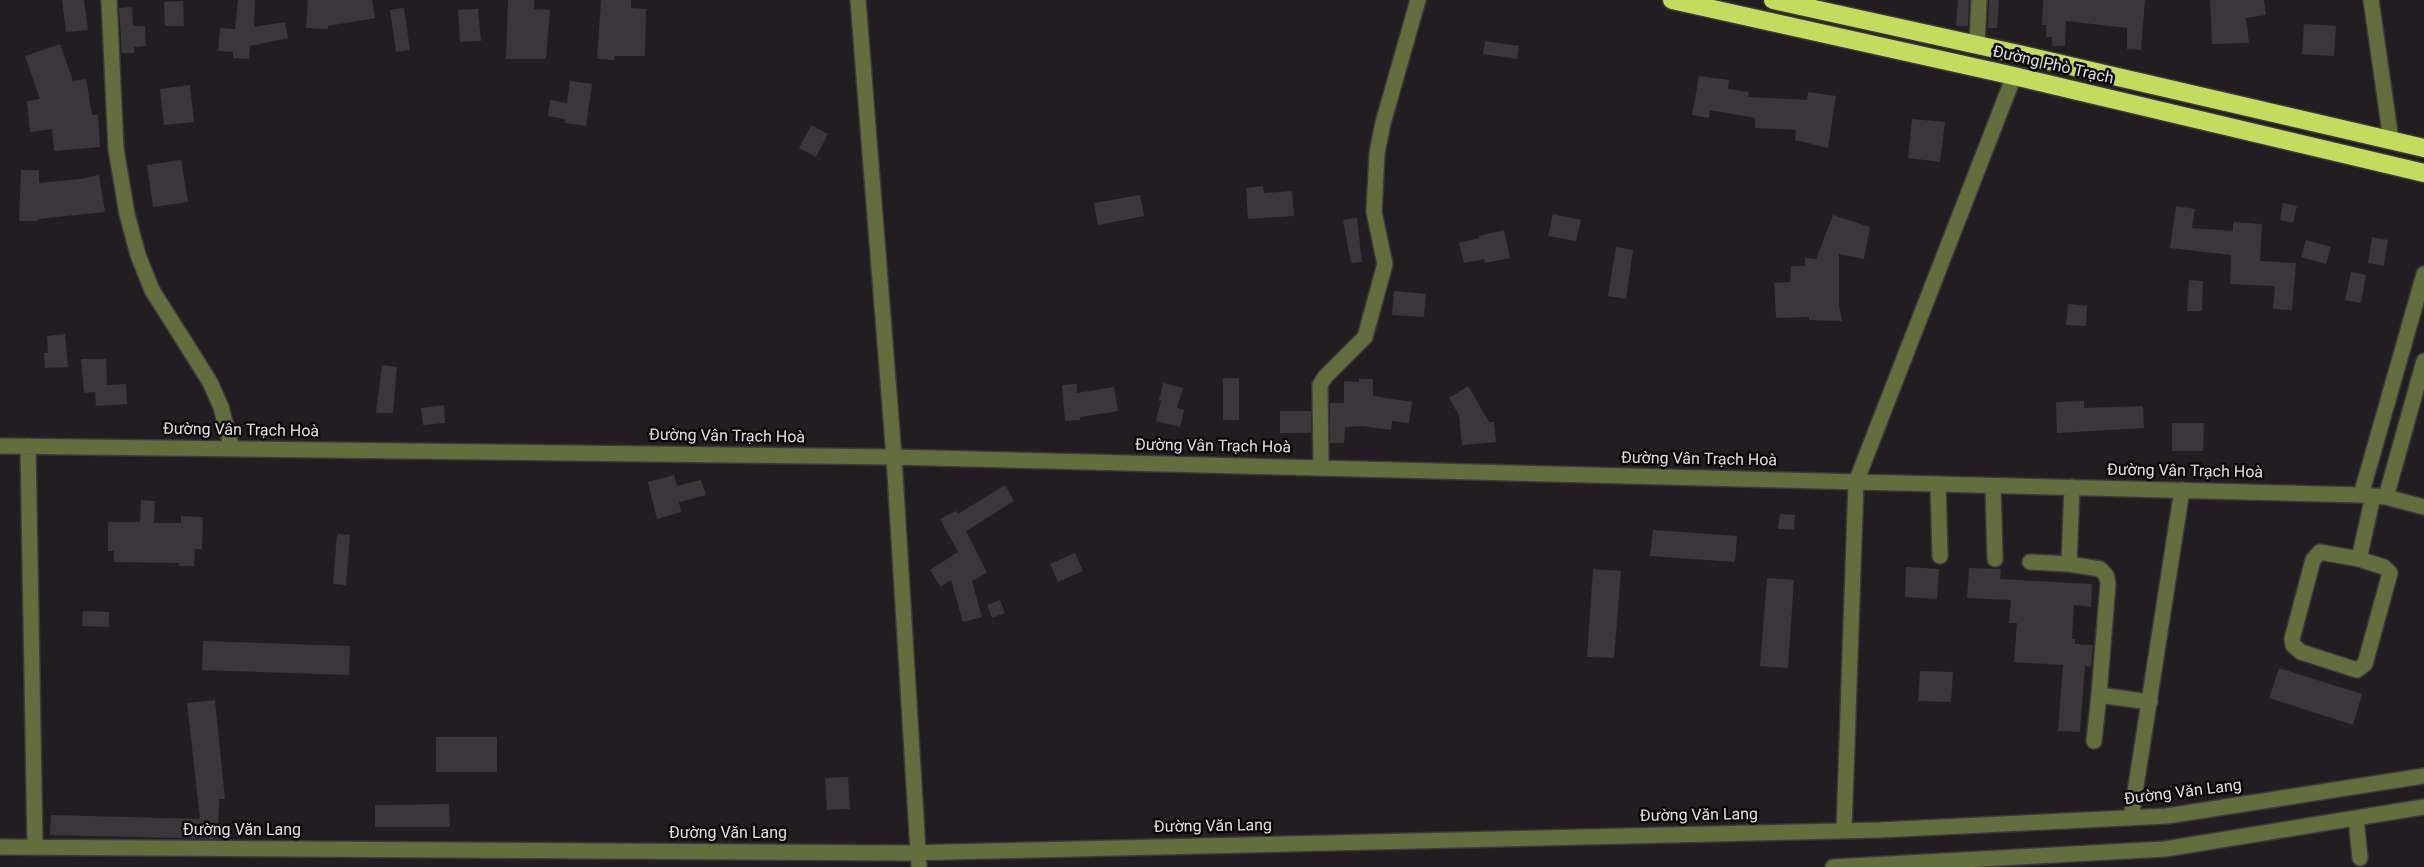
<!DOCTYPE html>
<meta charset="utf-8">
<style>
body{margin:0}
canvas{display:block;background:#211d20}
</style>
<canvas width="2424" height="867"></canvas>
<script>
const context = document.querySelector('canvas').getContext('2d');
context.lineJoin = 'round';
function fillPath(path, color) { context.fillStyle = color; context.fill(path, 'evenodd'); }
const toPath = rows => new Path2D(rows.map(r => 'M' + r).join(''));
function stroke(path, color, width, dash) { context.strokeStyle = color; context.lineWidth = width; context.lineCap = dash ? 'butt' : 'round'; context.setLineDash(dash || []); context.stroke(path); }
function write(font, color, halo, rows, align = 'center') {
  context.font = font + ' Roboto,sans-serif'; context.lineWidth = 5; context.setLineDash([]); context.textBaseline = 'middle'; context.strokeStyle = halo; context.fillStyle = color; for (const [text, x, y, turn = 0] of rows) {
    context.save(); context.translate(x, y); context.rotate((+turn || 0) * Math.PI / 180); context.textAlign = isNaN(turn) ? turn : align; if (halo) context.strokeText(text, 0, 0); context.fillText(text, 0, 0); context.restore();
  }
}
fillPath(toPath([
 [62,0,84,0,88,30,66,32],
 [238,0,255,0,254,27,285,22,288,38,250,46,249,59,233,58,233,52,218,51,220,28,235,29],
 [308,0,372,0,375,18,328,26,328,29,306,28],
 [508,0,534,0,534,9,550,10,546,59,506,59],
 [601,0,631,0,631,8,646,9,645,56,614,56,614,60,597,59],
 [1958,0,1969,0,1968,26,1956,26],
 [1989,0,1999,0,1997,28,1988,28],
 [2043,0,2145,0,2141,50,2127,49,2127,28,2066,21,2065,46,2052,46,2052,37,2046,37,2046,25,2042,25],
 [2210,0,2264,0,2266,15,2246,18,2249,43,2212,44],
 [183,1,184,26,165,26,164,2],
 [132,7,133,26,145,26,146,46,134,47,134,53,122,53,119,8],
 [404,8,410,50,396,52,390,10],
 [478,9,481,41,460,42,458,10],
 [2304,24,2336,26,2334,56,2302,54],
 [1485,41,1519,46,1517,59,1483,54],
 [60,44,73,81,86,79,92,115,98,115,100,147,54,151,52,129,30,132,27,101,40,99,25,56],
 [1699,76,1729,80,1728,89,1749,92,1748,97,1807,100,1808,92,1836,96,1828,148,1795,140,1796,130,1755,128,1755,118,1710,110,1709,118,1692,115],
 [570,81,592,84,586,126,565,123,565,119,548,116,550,100,567,103],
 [190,85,194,122,164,125,160,89],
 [1912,119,1945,122,1940,162,1908,158],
 [811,125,828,134,816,157,799,148],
 [181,160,188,202,153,207,147,165],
 [21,170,39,170,39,183,81,179,99,175,105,212,38,219,38,221,19,221],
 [1263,186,1264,193,1292,191,1294,216,1248,219,1246,188],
 [1140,195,1144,216,1098,225,1094,203],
 [2283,203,2297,206,2293,223,2280,220],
 [2176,206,2195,209,2192,228,2233,231,2233,222,2262,224,2260,261,2296,263,2292,310,2273,309,2275,286,2230,284,2231,255,2170,248],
 [1553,214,1581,220,1576,241,1548,236],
 [1833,215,1870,227,1864,259,1839,254,1839,305,1842,321,1809,320,1809,317,1776,318,1774,283,1790,282,1791,266,1805,266,1805,258,1816,259],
 [1357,218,1362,262,1351,263,1343,220],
 [1504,230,1510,258,1485,263,1484,259,1464,263,1459,243,1479,238,1479,236],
 [2372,237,2388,240,2384,266,2368,263],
 [2306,240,2331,247,2326,264,2301,257],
 [1616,247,1633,250,1626,299,1608,296],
 [2351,272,2366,275,2361,303,2345,300],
 [2189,280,2203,281,2202,311,2187,311],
 [1394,291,1426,294,1424,317,1392,315],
 [2068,304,2087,306,2086,326,2066,325],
 [65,334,68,367,45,368,44,353,48,353,47,336],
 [81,359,106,359,107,385,126,384,127,404,96,406,95,392,84,393],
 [382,365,397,367,393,413,376,413],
 [1223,378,1239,378,1239,420,1223,420],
 [1359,379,1373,379,1373,396,1412,402,1409,423,1392,421,1391,430,1363,426,1345,427,1344,443,1330,443,1330,403,1344,403,1344,381,1359,382],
 [1163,383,1183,388,1177,408,1184,410,1180,427,1156,421,1161,401,1159,400],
 [1077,384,1077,393,1114,387,1118,411,1080,417,1080,420,1065,421,1062,385],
 [1468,386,1489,422,1494,422,1496,442,1462,445,1459,415,1449,398],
 [2084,401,2084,408,2143,406,2144,428,2057,433,2056,402],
 [444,405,445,423,423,425,421,408],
 [1280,411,1311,411,1311,433,1280,433],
 [2172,423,2204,423,2203,451,2172,451],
 [674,475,677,486,701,480,706,495,679,502,681,512,657,519,648,482],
 [1005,485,1014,501,966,531,987,573,972,581,982,617,963,622,951,580,941,587,930,570,958,552,940,519,956,511,958,514],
 [141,500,155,501,154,523,181,523,181,516,203,517,202,549,195,549,194,566,179,566,179,563,114,562,114,551,108,551,108,522,140,522],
 [1780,514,1795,515,1794,530,1778,529],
 [1653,530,1737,536,1735,562,1650,556],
 [337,534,350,535,346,585,333,584],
 [1075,553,1083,571,1058,582,1050,564],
 [1906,567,1939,569,1937,599,1905,597],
 [1969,568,2001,569,2000,579,2092,584,2091,607,2074,605,2072,639,2075,639,2075,644,2093,645,2091,667,2085,666,2080,732,2058,731,2063,665,2014,662,2017,623,2009,623,2011,600,1967,598],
 [1593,569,1621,571,1614,658,1587,657],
 [1767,578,1794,580,1788,668,1760,666],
 [1000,600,1005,613,992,618,987,605],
 [83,611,109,612,109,627,82,626],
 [203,641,350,646,349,675,202,670],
 [2279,668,2362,694,2353,725,2269,698],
 [1920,671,1953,672,1951,702,1918,701],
 [215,700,225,799,219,799,218,839,50,835,51,815,200,819,187,703],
 [436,737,497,737,497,772,436,772],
 [848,777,850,809,827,810,825,778],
 [449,804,450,827,375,827,375,805]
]), '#3a3639');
const minor = toPath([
 [109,0,116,149,127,214,138,255,152,290,210,382,221,407,232,449],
 [858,0,894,457,919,867],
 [2371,0,2391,140],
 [1977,45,1979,0],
 [0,446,894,457,2361,495,2386,497,2424,507],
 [28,446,35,847],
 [1321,468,1320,385,1325,377,1365,337,1385,264,1374,212,1377,153,1383,123,1418,0],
 [1938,484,1940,556],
 [1993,486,1995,559],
 [2072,487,2069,564,2100,569,2106,575,2108,583,2099,695,2150,702],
 [2361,495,2424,274],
 [2386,497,2424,361],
 [2320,552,2359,559,2384,567,2390,573,2365,664,2357,670,2301,652,2293,645,2292,639,2313,560,2320,552],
 [2359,559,2373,496],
 [2030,562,2069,564],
 [2094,741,2099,695],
 [2131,818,2182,490],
 [2356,818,2360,858],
 [1844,830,1856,482,2014,76],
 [0,847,905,853,1880,830,2167,816,2424,776],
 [1833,867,2165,849,2424,807]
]);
const highway = toPath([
 [1672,0,2014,76,2424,173],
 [1773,0,2023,55,2424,148]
]);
stroke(minor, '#3c383b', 18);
stroke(highway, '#3c383b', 21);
stroke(minor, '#636d3e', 15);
stroke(highway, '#c3dc5e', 18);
write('16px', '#e1dee0', '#0a0809', [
 ["Đường Phò Trạch",2053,66,13],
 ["Đường Vân Trạch Hoà",241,431,1],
 ["Đường Vân Trạch Hoà",727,437,1],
 ["Đường Vân Trạch Hoà",1213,447,1],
 ["Đường Vân Trạch Hoà",1699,460,1],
 ["Đường Vân Trạch Hoà",2185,472,1],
 ["Đường Văn Lang",2183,793,-7],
 ["Đường Văn Lang",1699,816,-1],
 ["Đường Văn Lang",1213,827,-1],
 ["Đường Văn Lang",242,831],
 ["Đường Văn Lang",728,834]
]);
</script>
